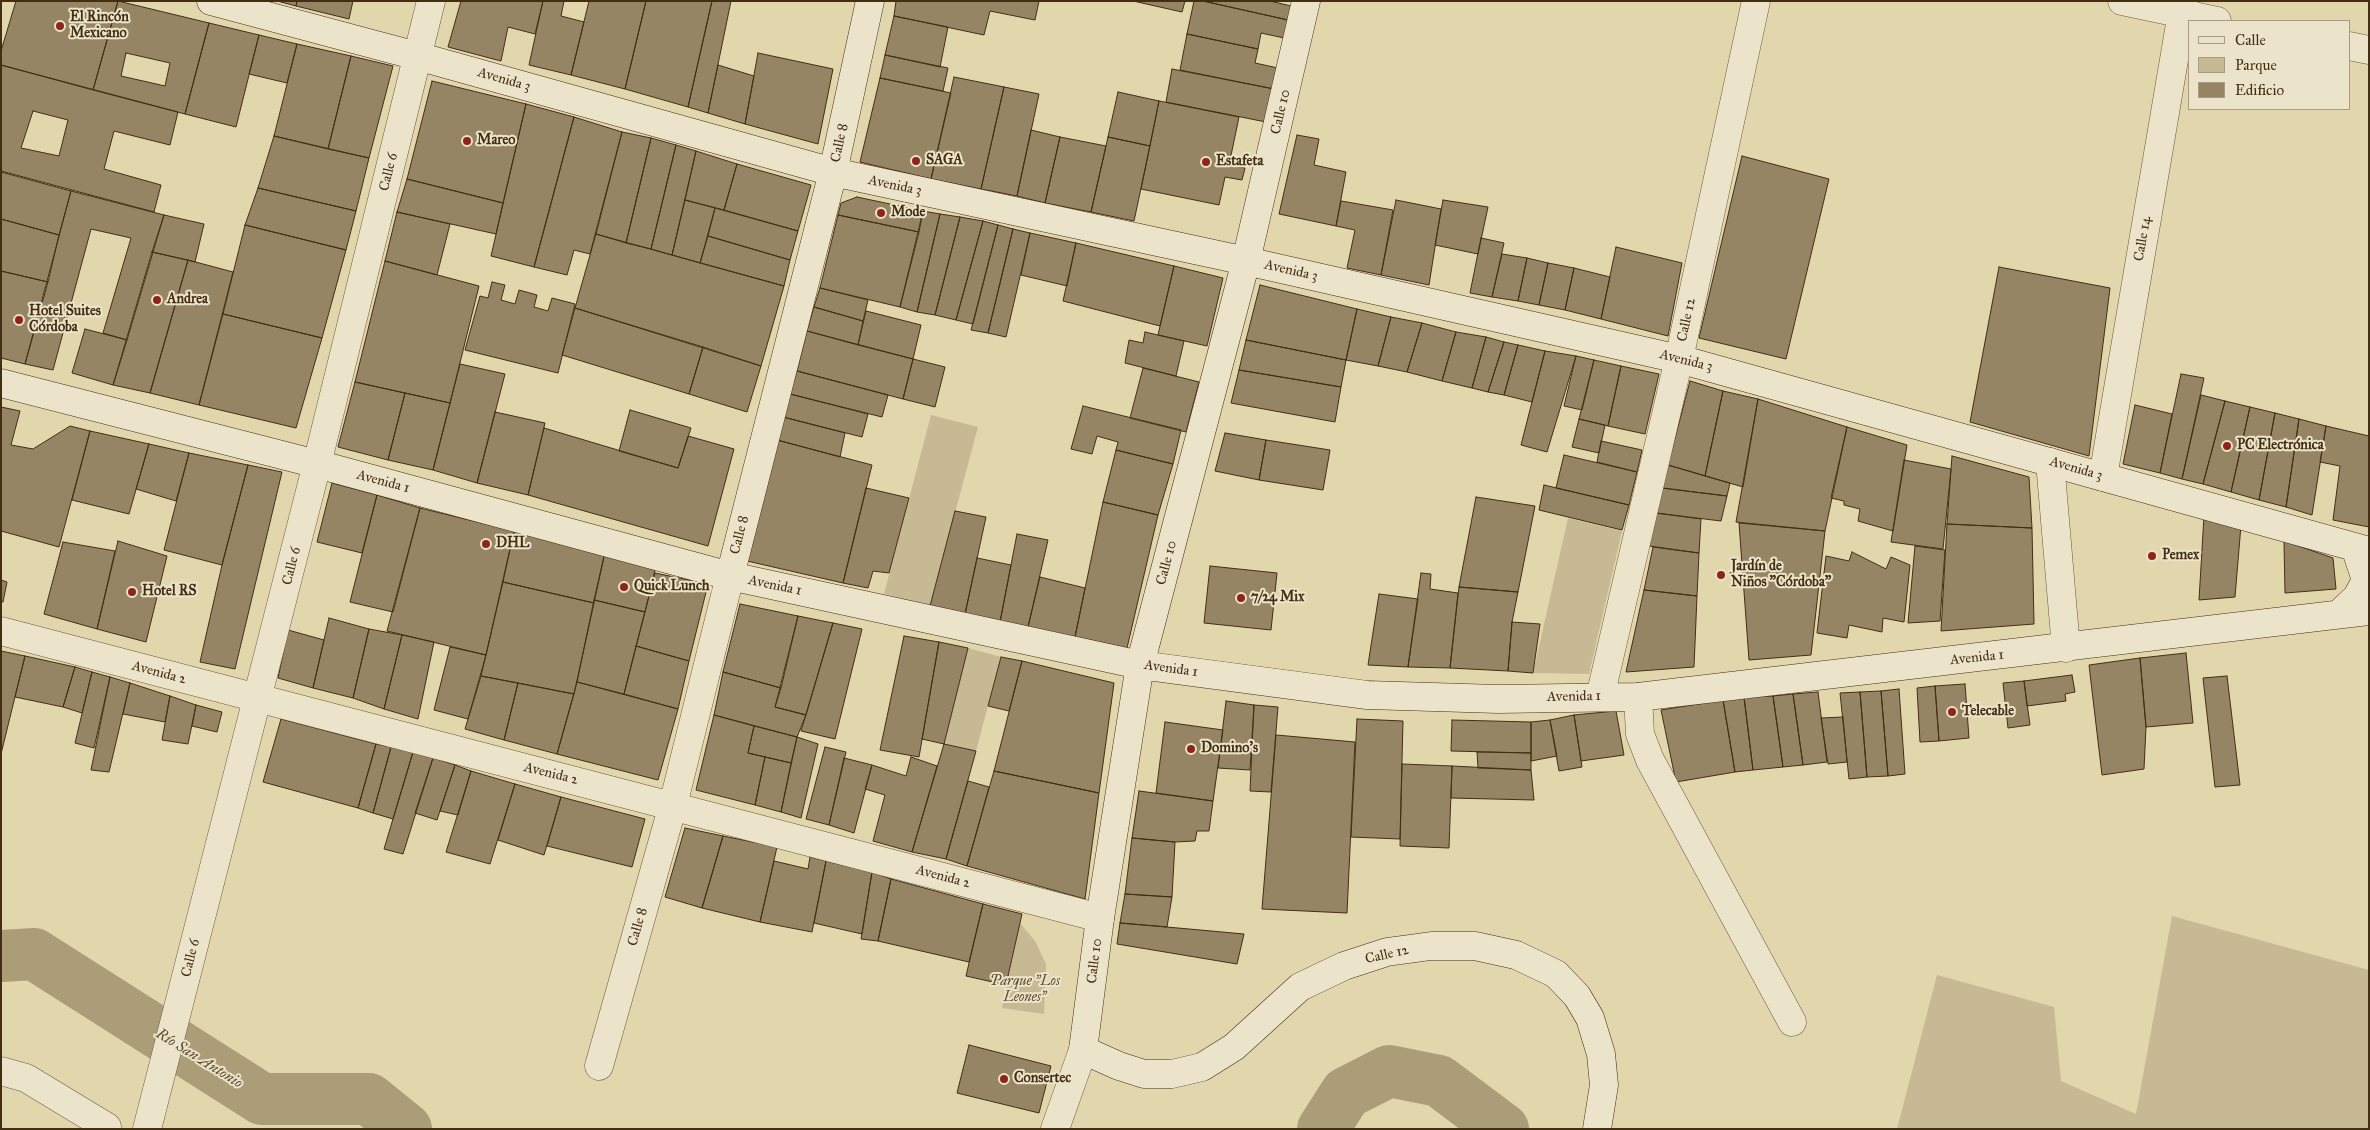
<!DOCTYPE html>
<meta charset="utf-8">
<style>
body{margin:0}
#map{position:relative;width:2370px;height:1130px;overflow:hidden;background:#e2d6ad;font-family:"IM FELL Great Primer",serif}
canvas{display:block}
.frame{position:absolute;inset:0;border:2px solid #432e14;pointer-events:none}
.legend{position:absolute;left:2188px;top:20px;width:162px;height:90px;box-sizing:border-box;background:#ece4ca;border:1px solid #a89b81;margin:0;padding:6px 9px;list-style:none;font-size:15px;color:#432e14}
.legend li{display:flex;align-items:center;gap:10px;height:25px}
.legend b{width:25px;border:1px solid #a89b81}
</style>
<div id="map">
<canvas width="2370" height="1130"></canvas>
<div class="frame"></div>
<ul class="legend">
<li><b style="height:6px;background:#ece4ca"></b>Calle</li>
<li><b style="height:14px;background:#c7b993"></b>Parque</li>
<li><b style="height:14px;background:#968564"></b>Edificio</li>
</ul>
</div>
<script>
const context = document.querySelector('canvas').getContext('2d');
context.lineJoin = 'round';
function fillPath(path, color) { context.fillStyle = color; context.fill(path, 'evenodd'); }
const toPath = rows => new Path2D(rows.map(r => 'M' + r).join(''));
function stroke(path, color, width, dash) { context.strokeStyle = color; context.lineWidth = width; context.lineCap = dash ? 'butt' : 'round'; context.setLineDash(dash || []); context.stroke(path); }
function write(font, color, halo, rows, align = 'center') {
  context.font = font + ' "IM FELL Great Primer",serif'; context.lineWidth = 4; context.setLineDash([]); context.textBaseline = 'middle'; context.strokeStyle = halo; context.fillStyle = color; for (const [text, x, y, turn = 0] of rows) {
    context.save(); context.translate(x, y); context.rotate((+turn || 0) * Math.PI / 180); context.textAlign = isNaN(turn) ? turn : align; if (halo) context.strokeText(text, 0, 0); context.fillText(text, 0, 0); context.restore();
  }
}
fillPath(toPath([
 [931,415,978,427,930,606,884,594],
 [1568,518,1622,531,1589,674,1533,673],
 [968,648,1001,657,976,751,944,744],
 [2172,916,2369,970,2369,1129,1897,1129,1937,975,2054,1007,2061,1081,2136,1114],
 [1020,923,1035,941,1046,964,1044,1014,1002,1008]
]), '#c7b993');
stroke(toPath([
 [1,956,34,954,262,1099,369,1099,406,1129],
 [1323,1129,1346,1093,1389,1071,1439,1081,1503,1129]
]), '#ac9d79', 52);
const building = toPath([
 [16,1,118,1,93,90,1,65,1,51,16,1],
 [118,1,209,23,185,114,93,90,118,1],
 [126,53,170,63,165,86,121,76,126,53],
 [277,1,297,1,296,6,277,1],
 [297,1,353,1,349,19,296,6,297,1],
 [461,1,543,1,535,34,508,27,501,61,448,47,461,1],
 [543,1,564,1,561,16,584,22,571,75,529,65,543,1],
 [589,1,646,1,625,89,571,75,589,1],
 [646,1,712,1,688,107,625,89,646,1],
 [712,1,731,1,708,113,688,107,712,1],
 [896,1,1039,1,1035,20,990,11,984,35,894,16,896,1],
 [1133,1,1185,1,1182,12,1133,1],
 [1194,1,1203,1,1288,20,1284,38,1261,33,1258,49,1187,34,1194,1],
 [1203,1,1270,1,1291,6,1288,20,1203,1],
 [894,16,948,27,940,67,885,55,894,16],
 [209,23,259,35,236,127,185,114,209,23],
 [1187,34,1258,49,1255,63,1278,68,1274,89,1180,70,1187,34],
 [259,35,297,44,287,83,249,74,259,35],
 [297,44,351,56,328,149,274,136,297,44],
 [758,53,833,69,818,144,745,124,758,53],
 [885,55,948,68,943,91,880,78,885,55],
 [351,56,393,66,369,158,328,149,351,56],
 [1,65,178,112,170,145,114,131,104,169,161,185,154,212,1,171,1,65],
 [33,111,68,120,59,156,21,148,33,111],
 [718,65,754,76,745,124,708,113,718,65],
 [1172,69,1274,89,1266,122,1166,102,1172,69],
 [954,77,1004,87,981,189,931,179,954,77],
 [880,78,951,93,931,179,860,162,880,78],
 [432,81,526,104,503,203,407,179,432,81],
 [1004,87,1039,94,1017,196,981,189,1004,87],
 [1118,92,1159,101,1150,146,1108,137,1118,92],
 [1159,101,1239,117,1229,165,1245,168,1242,180,1225,177,1219,205,1141,189,1159,101],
 [526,104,574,117,534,267,491,256,526,104],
 [574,117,622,132,590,254,574,250,567,275,534,267,574,117],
 [1031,130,1060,137,1045,203,1017,196,1031,130],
 [622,132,651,138,626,243,596,234,622,132],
 [1297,135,1319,139,1314,165,1346,172,1336,226,1279,214,1297,135],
 [274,136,369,158,356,211,258,188,274,136],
 [1060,137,1106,146,1091,212,1045,203,1060,137],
 [1108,137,1150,146,1134,221,1091,212,1108,137],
 [651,138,676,145,651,249,626,243,651,138],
 [676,145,696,151,672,255,651,249,676,145],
 [696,151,737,164,724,210,685,200,696,151],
 [1742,156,1829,179,1786,359,1699,338,1742,156],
 [737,164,811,185,798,231,724,210,737,164],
 [1,172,71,191,59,235,1,219,1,172],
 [407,179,503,203,496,234,397,212,407,179],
 [258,188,356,211,346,250,245,225,258,188],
 [71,191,164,215,127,340,103,333,131,238,91,229,53,370,25,364,71,191],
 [857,197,923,211,919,232,838,215,841,203,857,197],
 [685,200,715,208,700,263,672,255,685,200],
 [1396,200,1441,209,1429,285,1381,275,1396,200],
 [1443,200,1488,207,1478,254,1435,245,1443,200],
 [1341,201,1393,210,1381,275,1347,268,1355,230,1336,226,1341,201],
 [715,208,798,231,790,260,708,236,715,208],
 [923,211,940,214,917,312,900,307,923,211],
 [397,212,450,224,437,275,385,261,397,212],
 [940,214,960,217,935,315,917,312,940,214],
 [164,215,204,224,195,262,152,252,164,215],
 [838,215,919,232,900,307,820,288,838,215],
 [960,217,983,221,956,320,935,315,960,217],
 [1,219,59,235,48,282,1,271,1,219],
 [983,221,998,225,973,324,956,320,983,221],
 [245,225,346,250,322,338,223,314,245,225],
 [998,225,1013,229,988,333,971,330,998,225],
 [1013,229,1030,233,1006,337,988,333,1013,229],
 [1030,233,1076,243,1067,286,1021,275,1030,233],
 [596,234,784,286,761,366,575,308,596,234],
 [708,236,790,260,784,286,700,263,708,236],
 [1481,238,1504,243,1492,297,1470,293,1481,238],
 [1076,243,1174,266,1160,326,1063,301,1076,243],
 [1616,247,1682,263,1668,336,1601,319,1616,247],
 [152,252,188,260,150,393,113,385,152,252],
 [1502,254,1527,258,1518,301,1492,297,1502,254],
 [1527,258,1548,263,1539,305,1518,301,1527,258],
 [188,260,233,272,199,405,150,393,188,260],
 [385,261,479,286,450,403,355,382,385,261],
 [1548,263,1574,268,1565,310,1539,305,1548,263],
 [1174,266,1223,278,1207,346,1158,335,1174,266],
 [1999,267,2110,288,2089,456,1970,422,1999,267],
 [1574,268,1610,277,1601,319,1565,310,1574,268],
 [1,271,48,282,25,364,1,358,1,271],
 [492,282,505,285,501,300,515,304,519,290,537,295,534,307,548,311,552,298,575,304,558,373,465,350,480,296,488,298,492,282],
 [1260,285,1357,309,1346,360,1246,340,1260,285],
 [820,288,868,300,863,321,814,307,820,288],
 [814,307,863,321,858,345,807,331,814,307],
 [575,308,703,347,689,394,562,355,575,308],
 [1357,309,1391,317,1378,366,1346,360,1357,309],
 [866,311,921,325,913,359,858,345,866,311],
 [223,314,322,338,296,428,199,405,223,314],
 [1391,317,1422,323,1407,372,1378,366,1391,317],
 [1422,323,1456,332,1442,381,1407,372,1422,323],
 [85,329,127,340,113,385,72,373,85,329],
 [807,331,913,359,903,399,797,371,807,331],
 [1145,332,1184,341,1176,376,1125,363,1129,340,1143,343,1145,332],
 [1456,332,1486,337,1472,388,1442,381,1456,332],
 [1486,337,1504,342,1488,392,1472,388,1486,337],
 [1246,340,1346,360,1341,387,1239,370,1246,340],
 [1504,342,1518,345,1504,395,1488,392,1504,342],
 [1518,345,1545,351,1532,402,1504,395,1518,345],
 [703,347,761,366,747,412,689,394,703,347],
 [1545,351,1576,356,1547,452,1521,445,1545,351],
 [1576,356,1594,360,1582,410,1564,406,1576,356],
 [913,359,945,367,935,407,903,399,913,359],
 [1594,360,1621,366,1608,426,1579,419,1594,360],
 [460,364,505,374,477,483,433,470,460,364],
 [1621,366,1659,374,1645,434,1608,426,1621,366],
 [1143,368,1199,382,1186,432,1130,418,1143,368],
 [1239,370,1341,387,1335,422,1231,403,1239,370],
 [797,371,888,395,882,417,790,394,797,371],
 [2181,374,2204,378,2182,479,2160,473,2181,374],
 [1690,381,1723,391,1705,476,1668,465,1690,381],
 [355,382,405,393,388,460,338,447,355,382],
 [1723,391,1758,399,1743,487,1705,476,1723,391],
 [405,393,450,403,433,470,388,460,405,393],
 [790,394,868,414,862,437,783,417,790,394],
 [2201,395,2225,401,2203,484,2182,479,2201,395],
 [1758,399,1847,427,1825,531,1736,522,1758,399],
 [2225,401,2250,407,2231,492,2203,484,2225,401],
 [2135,405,2172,414,2160,473,2123,464,2135,405],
 [1083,406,1181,430,1173,464,1116,450,1118,442,1097,436,1092,454,1071,449,1083,406],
 [1,407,20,411,11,445,33,449,70,426,90,431,59,547,1,531,1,407],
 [2250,407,2275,413,2259,500,2231,492,2250,407],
 [630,410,691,428,678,468,619,451,630,410],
 [495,412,545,423,528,495,477,483,495,412],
 [2275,413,2299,419,2286,507,2259,500,2275,413],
 [783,417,845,433,840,457,777,440,783,417],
 [1579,419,1605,425,1599,453,1572,447,1579,419],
 [2299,419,2326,426,2312,515,2286,507,2299,419],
 [2326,426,2369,436,2369,527,2333,520,2340,466,2320,462,2326,426],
 [1847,427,1907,445,1893,531,1858,521,1860,509,1844,505,1844,501,1831,498,1847,427],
 [544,428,678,468,688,436,734,449,708,546,528,495,544,428],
 [90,431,149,444,129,514,72,500,90,431],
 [1225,433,1266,440,1259,480,1215,471,1225,433],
 [777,440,872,465,843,583,747,561,777,440],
 [1266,440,1330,450,1323,490,1259,480,1266,440],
 [1601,441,1642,450,1637,472,1597,462,1601,441],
 [149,444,189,453,176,501,136,489,149,444],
 [1116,450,1173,464,1158,515,1103,502,1116,450],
 [189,453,248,465,222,565,164,550,189,453],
 [1564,455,1637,472,1629,505,1556,488,1564,455],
 [1952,456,2029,477,2032,528,1947,524,1952,456],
 [1904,460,1951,469,1943,549,1891,542,1904,460],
 [248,465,282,472,235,669,200,662,222,565,248,465],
 [1668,465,1730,483,1727,496,1662,488,1668,465],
 [332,483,377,495,362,553,317,542,332,483],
 [1544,485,1629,505,1622,530,1539,510,1544,485],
 [866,488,909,498,889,573,873,571,868,588,843,583,866,488],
 [1662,488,1727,496,1721,521,1656,513,1662,488],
 [377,495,420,508,393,612,350,602,377,495],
 [1476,497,1535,506,1518,592,1459,587,1476,497],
 [1103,502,1158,515,1127,648,1075,637,1103,502],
 [420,508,514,531,486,655,387,631,420,508],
 [955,511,986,517,965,614,930,606,955,511],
 [1656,513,1701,519,1699,553,1649,546,1656,513],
 [2204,516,2241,525,2235,597,2199,600,2204,516],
 [1739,523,1825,531,1811,655,1749,660,1739,523],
 [1947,524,2032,528,2034,624,1941,631,1947,524],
 [514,531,605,552,594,603,503,582,514,531],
 [1017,534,1048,540,1028,627,1000,622,1017,534],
 [118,541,167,556,146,642,97,629,118,541],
 [2284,541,2333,558,2336,589,2285,593,2284,541],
 [63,542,115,551,97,629,44,614,63,542],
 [1915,546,1945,550,1940,621,1908,623,1915,546],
 [1653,547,1699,553,1697,596,1644,590,1653,547],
 [605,552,656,566,645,612,594,600,605,552],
 [1852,552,1886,569,1891,557,1910,565,1904,622,1883,618,1882,632,1849,625,1847,638,1817,633,1826,556,1849,561,1852,552],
 [977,558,1011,565,1000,622,965,614,977,558],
 [1210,566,1277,573,1271,630,1204,623,1210,566],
 [655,573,708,584,689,661,636,646,655,573],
 [1421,573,1431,574,1430,589,1458,593,1450,668,1408,667,1421,573],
 [1040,577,1085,588,1075,637,1028,627,1040,577],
 [1,580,7,582,3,602,1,602,1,580],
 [503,582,594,603,574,694,481,676,503,582],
 [1459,587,1518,592,1512,622,1508,671,1450,668,1459,587],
 [1644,590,1697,596,1694,667,1626,672,1644,590],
 [1379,594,1418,599,1408,667,1368,665,1379,594],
 [594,600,645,612,624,694,577,682,594,600],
 [740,604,798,616,781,688,723,672,740,604],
 [798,616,833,623,806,715,775,707,798,616],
 [329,618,369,629,353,698,313,688,329,618],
 [1512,622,1540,624,1533,673,1508,671,1512,622],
 [833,623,862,629,835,739,801,731,833,623],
 [369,629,402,635,384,709,353,698,369,629],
 [288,630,324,640,313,688,278,678,288,630],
 [402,635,434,642,418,719,384,709,402,635],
 [904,636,939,642,919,757,880,750,904,636],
 [939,642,968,648,944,744,922,739,939,642],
 [636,646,689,661,678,709,624,694,636,646],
 [450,647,486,655,468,719,434,710,450,647],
 [1,651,25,656,1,754,1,651],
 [2186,653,2193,723,2146,727,2140,658,2186,653],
 [25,656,75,667,63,707,15,697,25,656],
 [1001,657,1022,661,1009,711,988,706,1001,657],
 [2140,658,2146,727,2144,769,2102,775,2089,665,2140,658],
 [1022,661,1114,683,1099,793,994,771,1022,661],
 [75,667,92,672,82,713,63,707,75,667],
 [92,672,110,677,94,748,75,743,92,672],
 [723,672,781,688,775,707,806,715,797,737,714,715,723,672],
 [2072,675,2075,692,2065,694,2066,701,2027,706,2024,681,2072,675],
 [481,676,518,683,504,740,465,729,481,676],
 [2227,676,2240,785,2215,787,2203,678,2227,676],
 [110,677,130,683,109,772,91,770,110,677],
 [2024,681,2030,725,2008,728,2003,683,2024,681],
 [577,682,678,709,658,780,557,754,577,682],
 [130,683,170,696,165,722,123,714,130,683],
 [518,683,574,694,557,754,504,740,518,683],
 [1965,684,1969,738,1939,741,1935,686,1965,684],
 [1935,686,1939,741,1920,742,1917,688,1935,686],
 [1899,689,1905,774,1888,776,1881,691,1899,689],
 [1881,691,1888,776,1867,777,1860,692,1881,691],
 [1818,692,1827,762,1803,765,1793,694,1818,692],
 [1860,692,1867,777,1849,779,1840,693,1860,692],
 [1793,694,1803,765,1783,767,1773,696,1793,694],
 [170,696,196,705,188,744,162,740,170,696],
 [1773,696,1783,767,1753,770,1744,697,1773,696],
 [1744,697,1753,770,1735,772,1723,700,1744,697],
 [1723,700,1735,772,1676,782,1661,710,1723,700],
 [1226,701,1254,705,1250,770,1218,768,1226,701],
 [196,705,222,712,217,732,192,726,196,705],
 [1254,705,1278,707,1271,792,1250,791,1254,705],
 [1616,711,1624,755,1581,761,1574,715,1616,711],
 [714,715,754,726,748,753,765,757,755,805,696,790,714,715],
 [1574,715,1582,767,1559,771,1550,720,1574,715],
 [1843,717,1847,762,1828,764,1821,718,1843,717],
 [281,719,376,744,358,808,263,782,281,719],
 [1357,719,1403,721,1400,839,1351,837,1357,719],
 [1452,720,1531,722,1531,753,1451,751,1452,720],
 [1550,720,1557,756,1531,761,1531,722,1550,720],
 [1165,722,1223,730,1213,801,1156,793,1165,722],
 [754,726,797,737,791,763,748,753,754,726],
 [1276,735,1355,742,1347,913,1262,909,1276,735],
 [797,737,818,744,801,818,781,812,797,737],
 [376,744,391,747,373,813,358,808,376,744],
 [944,744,976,751,946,859,912,852,944,744],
 [391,747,413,752,393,819,373,813,391,747],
 [825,747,846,752,829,825,806,819,825,747],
 [413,752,433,758,403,854,384,849,413,752],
 [1477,752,1531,753,1531,770,1478,768,1477,752],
 [765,757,791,763,781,812,755,805,765,757],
 [911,757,937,766,912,852,873,841,885,795,865,789,872,765,906,776,911,757],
 [433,758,455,765,437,820,415,813,433,758],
 [844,758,872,765,854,833,829,825,844,758],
 [1402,764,1452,766,1449,848,1400,846,1402,764],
 [455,765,471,771,458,815,440,811,455,765],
 [1452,766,1531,770,1534,800,1451,798,1452,766],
 [471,771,515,784,490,864,446,852,471,771],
 [994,771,1099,793,1085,899,967,866,994,771],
 [968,781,989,787,967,866,946,859,968,781],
 [515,784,561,797,544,855,498,840,515,784],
 [1139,791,1213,801,1209,831,1197,831,1195,841,1175,842,1132,838,1139,791],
 [561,797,645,819,632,867,547,846,561,797],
 [685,828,723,836,702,908,665,897,685,828],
 [723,836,777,847,760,922,702,908,723,836],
 [1132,838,1175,842,1172,897,1125,894,1132,838],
 [810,857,826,861,812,932,760,922,774,861,808,869,810,857],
 [826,861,872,872,862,934,814,923,826,861],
 [872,872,891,879,878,941,861,939,872,872],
 [891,879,983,904,969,962,878,941,891,879],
 [1125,894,1172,897,1167,927,1120,923,1125,894],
 [983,904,1022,914,1006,985,966,976,983,904],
 [1120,923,1167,927,1244,934,1237,964,1117,944,1120,923],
 [969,1045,1051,1066,1039,1113,957,1093,969,1045]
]);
fillPath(building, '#968564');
stroke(building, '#432e14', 1);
const minor = toPath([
 [2122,1,2217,21],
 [2349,46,2369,50],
 [2050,462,2066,648],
 [2103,477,2184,1],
 [1,631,1100,918],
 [1600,697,1679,359,1756,1],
 [1638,697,1640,734,1650,760,1792,1022],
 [599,1066,673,805,730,576],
 [1,1071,26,1078,107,1127],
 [147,1129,317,464,431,1],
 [1055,1129,1083,1050]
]);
const secondary = toPath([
 [211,1,417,56,833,172,1246,261,1679,359,2369,551],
 [1306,1,1246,261,1140,665,1100,918,1083,1050,1119,1066,1144,1074,1172,1074,1202,1067,1234,1047,1300,987,1344,966,1387,952,1431,946,1475,946,1516,955,1556,974,1577,996,1590,1018,1601,1054,1604,1085,1597,1129],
 [1,383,317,464,730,576,1140,665,1367,695,1498,699,1638,697,2369,611],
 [730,576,833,172,870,1],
 [2339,614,2357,597,2366,580,2355,547]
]);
stroke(minor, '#6b583a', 29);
stroke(secondary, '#432e14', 29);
stroke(minor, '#ece4ca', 28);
stroke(secondary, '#ece4ca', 28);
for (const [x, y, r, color] of [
 [60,26,5,"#8f2418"],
 [467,141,5,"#8f2418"],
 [916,161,5,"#8f2418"],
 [1206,162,5,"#8f2418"],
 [881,213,5,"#8f2418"],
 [157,300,5,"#8f2418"],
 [19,320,5,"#8f2418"],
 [2227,446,5,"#8f2418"],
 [486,544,5,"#8f2418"],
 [2152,556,5,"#8f2418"],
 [1721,575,5,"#8f2418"],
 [624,587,5,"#8f2418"],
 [132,592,5,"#8f2418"],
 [1241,598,5,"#8f2418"],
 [1952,712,5,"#8f2418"],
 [1191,749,5,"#8f2418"],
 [1004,1079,5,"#8f2418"]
]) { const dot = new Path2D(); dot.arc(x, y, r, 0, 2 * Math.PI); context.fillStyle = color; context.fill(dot); stroke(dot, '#ece4ca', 2); }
write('bold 14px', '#432e14', '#ece4ca', [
 ["El Rincón",70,18],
 ["Mexicano",70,34],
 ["Mareo",477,141],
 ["SAGA",926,161],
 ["Estafeta",1216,162],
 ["Mode",891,213],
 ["Andrea",167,300],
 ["Hotel Suites",29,312],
 ["Córdoba",29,328],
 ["PC Electrónica",2237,446],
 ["DHL",496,544],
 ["Pemex",2162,556],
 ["Jardín de",1731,567],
 ["Niños \"Córdoba\"",1731,583],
 ["Quick Lunch",634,587],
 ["Hotel RS",142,592],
 ["7/24 Mix",1251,598],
 ["Telecable",1962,712],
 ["Domino's",1201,749],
 ["Consertec",1014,1079]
], 'left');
write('14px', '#432e14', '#ece4ca', [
 ["Avenida 3",504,80,16],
 ["Calle 10",1281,112,-77],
 ["Calle 8",840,143,-78],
 ["Calle 6",389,172,-76],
 ["Avenida 3",895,186,12],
 ["Calle 14",2143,239,-80],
 ["Avenida 3",1291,271,13],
 ["Calle 12",1687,320,-78],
 ["Avenida 3",1686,361,14],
 ["Avenida 3",2076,469,16],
 ["Avenida 1",383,482,15],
 ["Calle 8",740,535,-76],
 ["Calle 10",1167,563,-75],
 ["Calle 6",292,566,-76],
 ["Avenida 1",775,586,12],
 ["Avenida 1",1977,658,-6],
 ["Avenida 1",1171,669,8],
 ["Avenida 2",159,673,15],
 ["Avenida 1",1574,697,-1],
 ["Avenida 2",551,774,14],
 ["Avenida 2",943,877,15],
 ["Calle 8",638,927,-74],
 ["Calle 12",1387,955,-13],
 ["Calle 6",191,958,-76],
 ["Calle 10",1095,961,-83]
]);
write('italic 14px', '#5d4a2d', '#ece4ca', [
 ["Parque \"Los",1025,982],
 ["Leones\"",1025,998]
]);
write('italic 15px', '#5d4a2d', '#ece4ca', [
 ["Río San Antonio",199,1059,32]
]);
</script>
